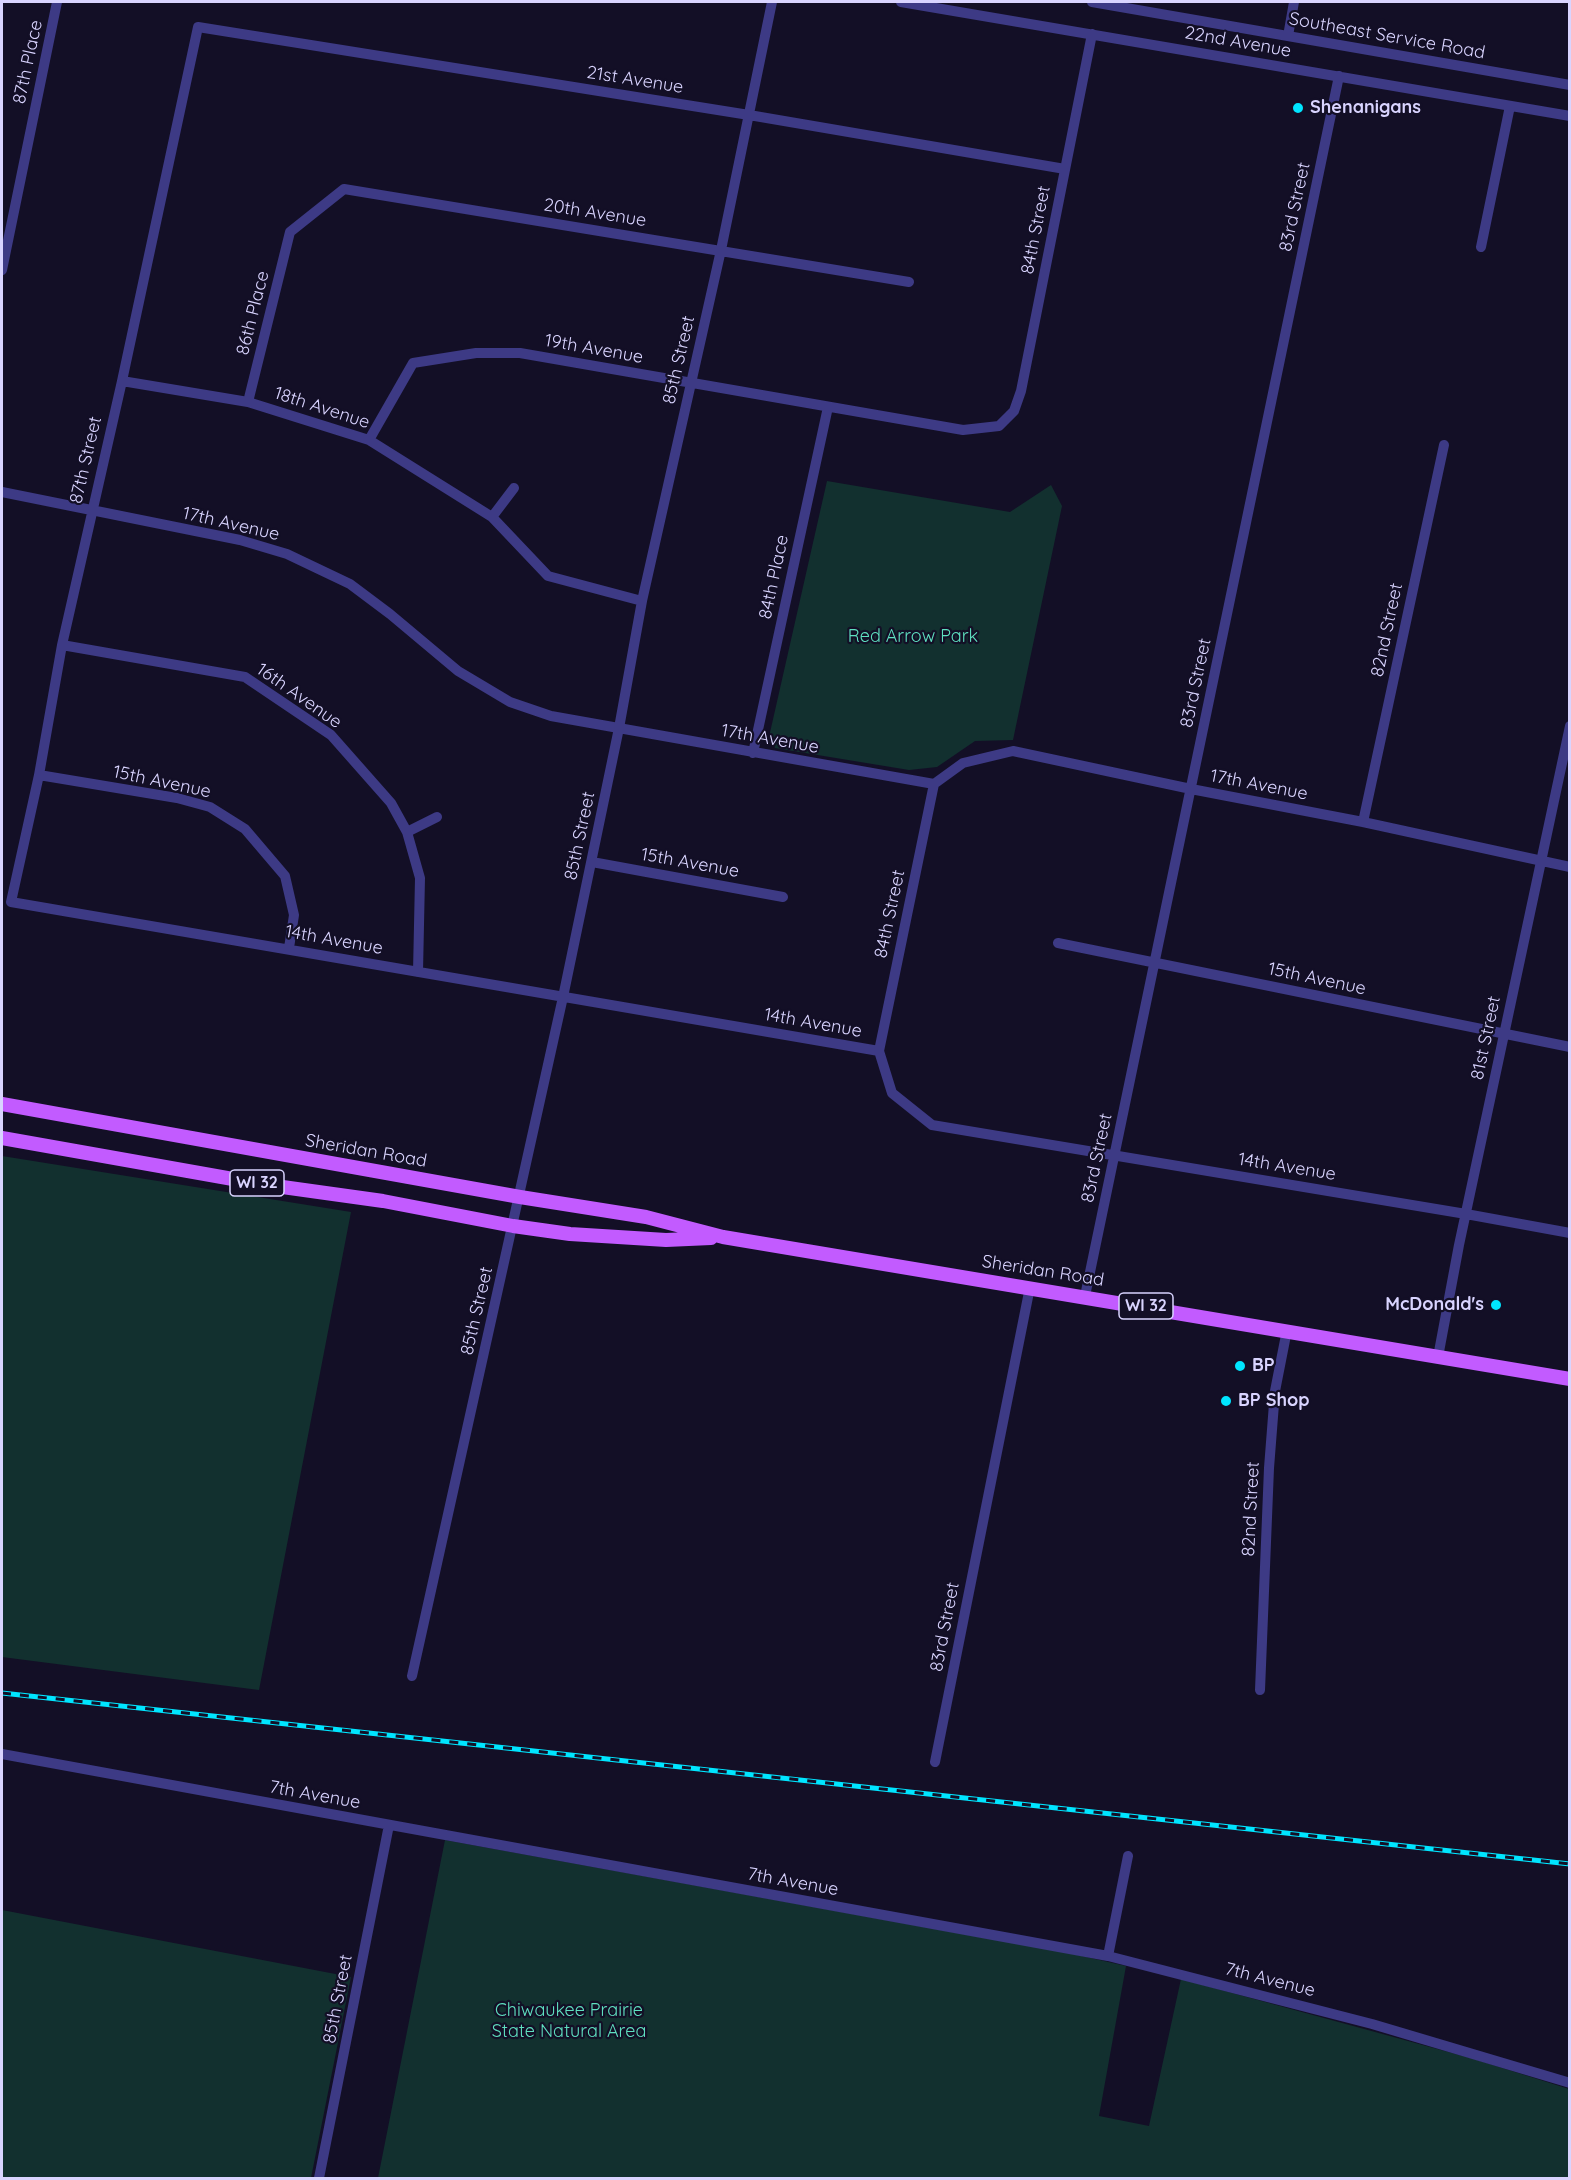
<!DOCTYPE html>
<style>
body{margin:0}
#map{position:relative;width:1571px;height:2180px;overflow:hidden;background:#130f26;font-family:Quicksand,sans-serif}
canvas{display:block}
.frame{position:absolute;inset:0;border:3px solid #d9d4ff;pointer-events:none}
</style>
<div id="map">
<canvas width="1571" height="2180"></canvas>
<div class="frame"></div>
</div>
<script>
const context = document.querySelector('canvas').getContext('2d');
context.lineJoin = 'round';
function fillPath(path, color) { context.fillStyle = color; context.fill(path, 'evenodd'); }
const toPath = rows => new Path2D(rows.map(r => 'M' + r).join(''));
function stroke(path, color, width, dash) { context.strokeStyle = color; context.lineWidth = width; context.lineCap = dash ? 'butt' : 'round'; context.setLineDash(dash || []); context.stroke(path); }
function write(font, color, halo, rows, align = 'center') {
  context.font = font + ' Quicksand,sans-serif'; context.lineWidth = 4.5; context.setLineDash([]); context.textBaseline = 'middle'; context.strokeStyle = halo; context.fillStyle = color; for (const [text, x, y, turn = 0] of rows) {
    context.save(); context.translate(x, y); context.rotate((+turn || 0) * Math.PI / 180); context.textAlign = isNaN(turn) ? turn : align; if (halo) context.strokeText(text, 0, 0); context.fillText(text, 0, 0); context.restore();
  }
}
fillPath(toPath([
 [827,481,1010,512,1051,485,1062,506,1013,740,975,741,937,767,909,770,775,748,769,737],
 [2,1156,351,1212,259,1690,2,1657],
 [445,1840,1073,1954,1126,1966,1099,2116,1149,2126,1181,1979,1474,2059,1569,2089,1569,2178,378,2178],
 [2,1910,351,1977,311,2178,2,2178]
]), '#12302f');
stroke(toPath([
 [901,2,1570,116],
 [1092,2,1570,85],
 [1288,36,1294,2],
 [1481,247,1510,106],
 [2,270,57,2],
 [122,381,248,402,369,440,492,517,548,576,642,601],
 [248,402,290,232,344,189,909,282],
 [369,440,413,363,476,353,520,353,963,430,999,426,1014,411,1021,391,1092,34],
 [2,492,240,540,287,554,350,584,390,614,458,671,510,702,551,716,934,784,963,763,1013,751,1191,789,1363,822,1570,867],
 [492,517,514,488],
 [62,645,245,677,331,735,391,803,407,832,420,878,418,972],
 [753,753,828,407],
 [39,775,177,798,210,807,245,829,285,876,294,915,289,948],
 [934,784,879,1051,892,1093,932,1125,1466,1214,1570,1233],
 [1363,822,1444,445],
 [407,832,437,817],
 [592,862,783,897],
 [1058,943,1570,1047],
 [879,1051,11,902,39,775,62,645,122,381,198,27,749,115,1065,169],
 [1085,1296,1339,76],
 [1438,1357,1459,1245,1570,726],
 [412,1676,563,997,619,728,642,601,721,250,772,2],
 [1260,1690,1269,1468,1275,1391,1287,1330],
 [2,1754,1108,1956,1372,2024,1570,2083],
 [935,1762,1030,1287],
 [1108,1956,1128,1856],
 [319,2178,389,1825]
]), '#3d3a85', 10);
stroke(toPath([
 [2,1104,520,1197,646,1217,723,1237,1570,1379],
 [2,1138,261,1184,383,1201,513,1226,570,1234,666,1240,711,1238]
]), '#c25bff', 14);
const rail = toPath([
 [2,1693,1570,1864]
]);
stroke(rail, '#00e5ff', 5);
stroke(rail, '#130f26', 3, [9]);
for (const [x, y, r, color] of [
 [1298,108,6,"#00e5ff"],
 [1496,1305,6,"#00e5ff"],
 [1240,1366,6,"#00e5ff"],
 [1226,1401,6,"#00e5ff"]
]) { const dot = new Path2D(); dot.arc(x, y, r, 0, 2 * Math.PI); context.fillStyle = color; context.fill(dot); stroke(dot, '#130f26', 2); }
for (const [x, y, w] of [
 [257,1183,54],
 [1146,1306,54]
]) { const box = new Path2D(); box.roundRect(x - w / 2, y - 13, w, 26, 4.5); context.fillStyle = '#130f26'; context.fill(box); stroke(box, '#d9d4ff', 1.5); }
write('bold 16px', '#d9d4ff', null, [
 ["WI 32",257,1183],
 ["WI 32",1146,1306]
]);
write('18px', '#d9d4ff', '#130f26', [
 ["Southeast Service Road",1387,36,10],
 ["22nd Avenue",1238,42,10],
 ["87th Place",28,62,-78],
 ["21st Avenue",635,80,9],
 ["83rd Street",1295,207,-78],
 ["20th Avenue",595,213,9],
 ["84th Street",1036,230,-79],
 ["86th Place",253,313,-76],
 ["19th Avenue",594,349,10],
 ["85th Street",679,360,-77],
 ["18th Avenue",322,408,18],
 ["87th Street",86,460,-77],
 ["17th Avenue",231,524,13],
 ["84th Place",774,577,-78],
 ["82nd Street",1387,630,-78],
 ["83rd Street",1196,683,-78],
 ["16th Avenue",299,696,35],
 ["17th Avenue",770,739,10],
 ["15th Avenue",162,782,12],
 ["17th Avenue",1259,785,11],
 ["85th Street",580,836,-78],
 ["15th Avenue",690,863,10],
 ["84th Street",890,914,-78],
 ["14th Avenue",334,940,10],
 ["15th Avenue",1317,979,12],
 ["14th Avenue",813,1023,10],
 ["81st Street",1486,1038,-78],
 ["Sheridan Road",366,1151,10],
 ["83rd Street",1097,1158,-78],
 ["14th Avenue",1287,1167,9],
 ["Sheridan Road",1043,1271,9],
 ["85th Street",477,1311,-77],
 ["82nd Street",1251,1509,-87],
 ["83rd Street",945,1627,-79],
 ["7th Avenue",315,1795,10],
 ["7th Avenue",793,1882,10],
 ["7th Avenue",1270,1980,14],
 ["85th Street",338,1999,-79]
]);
write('bold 18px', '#d9d4ff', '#130f26', [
 ["Shenanigans",1310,108],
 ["McDonald's",1484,1305,"right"],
 ["BP",1252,1366],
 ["BP Shop",1238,1401]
], 'left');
write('18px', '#5fe0c0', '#130f26', [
 ["Red Arrow Park",913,637],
 ["Chiwaukee Prairie",569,2011],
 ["State Natural Area",569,2032]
]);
</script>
